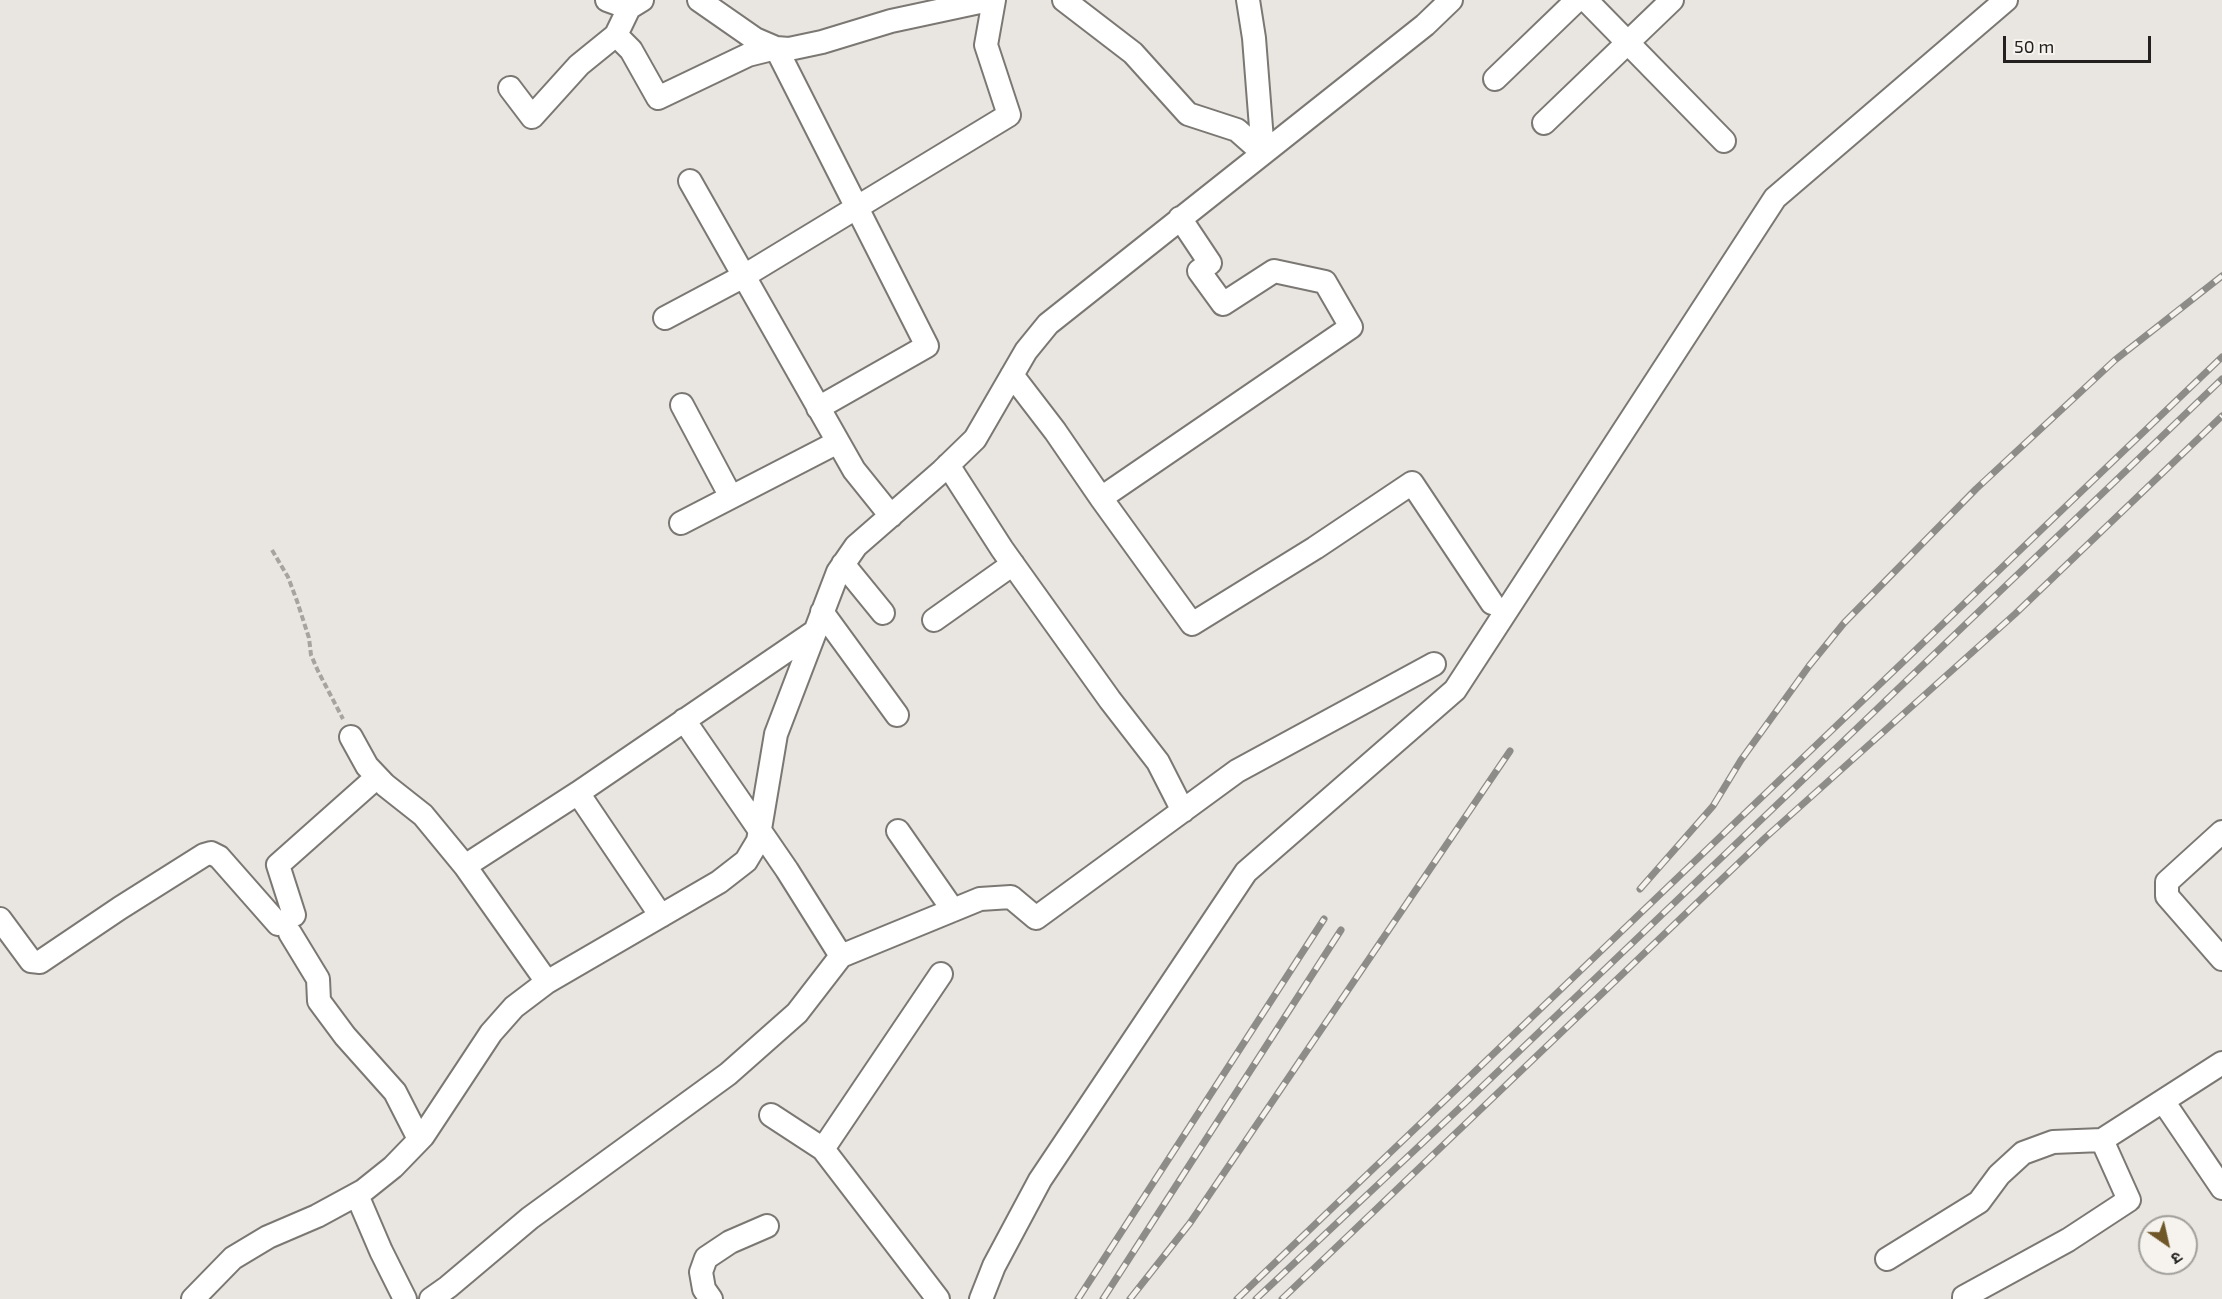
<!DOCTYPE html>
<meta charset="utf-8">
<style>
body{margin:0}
#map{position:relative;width:2222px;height:1299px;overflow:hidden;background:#e9e6e1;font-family:"Exo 2","Noto Sans Devanagari",sans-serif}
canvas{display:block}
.north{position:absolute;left:2138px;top:1215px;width:60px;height:60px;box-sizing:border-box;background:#f6f3ee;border:2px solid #a19f9b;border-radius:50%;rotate:146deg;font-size:16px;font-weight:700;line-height:24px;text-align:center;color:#22211f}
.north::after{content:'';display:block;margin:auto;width:21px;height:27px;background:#6f5728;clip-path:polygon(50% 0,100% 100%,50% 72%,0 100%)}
.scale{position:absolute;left:2003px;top:36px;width:148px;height:27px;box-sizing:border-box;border:3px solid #22211f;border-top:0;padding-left:8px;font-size:18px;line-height:21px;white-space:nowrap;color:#22211f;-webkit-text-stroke:4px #f6f3ee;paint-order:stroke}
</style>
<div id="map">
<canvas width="2222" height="1299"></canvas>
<div class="north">उ</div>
<div class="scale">50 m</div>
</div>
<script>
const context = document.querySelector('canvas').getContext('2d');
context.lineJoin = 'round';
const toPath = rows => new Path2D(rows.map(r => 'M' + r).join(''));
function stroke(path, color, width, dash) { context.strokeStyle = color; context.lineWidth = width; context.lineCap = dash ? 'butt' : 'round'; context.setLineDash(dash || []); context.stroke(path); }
const minor = toPath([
 [607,0,629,8],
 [642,0,629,8,616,35,631,50,658,98,748,55,776,48,927,346,818,408],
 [699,0,755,39,776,48,789,49,822,42,891,21,989,0],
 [1064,0,1133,53,1188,114,1237,130,1263,153],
 [1248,0,1254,38,1263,153],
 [1586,0,1724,141],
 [1495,79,1577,0],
 [510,88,532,117,579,65,616,35],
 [1544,123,1672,0],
 [690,181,854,470,891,516],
 [665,318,744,276,1009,115,986,45,994,0],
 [1012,375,1055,431,1101,498,1351,327,1325,282,1274,271,1223,304,1199,271,1210,263,1180,218],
 [682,405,731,497],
 [948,465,1002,549,1110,700,1158,762,1183,811],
 [1101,498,1192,624,1315,548,1412,483,1492,603],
 [681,523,838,442],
 [843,564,883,613],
 [822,612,897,715],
 [934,620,1013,564],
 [684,720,787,870,841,956],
 [351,737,367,766,385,785,423,815,465,866,547,982],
 [578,793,661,916],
 [898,831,953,910],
 [2222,832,2167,882,2167,896,2222,959],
 [465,866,578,793,814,632],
 [294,915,278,865,377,777],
 [0,919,31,961,40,962,120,908,204,855,211,853,219,857,278,924],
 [290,933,318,979,319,1001,345,1036,395,1092,419,1139],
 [2163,1101,2222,1188],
 [771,1115,823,1149,941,974],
 [823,1149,938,1299],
 [357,1195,381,1251,405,1299],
 [1887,1259,1979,1202,1999,1175,2023,1153,2053,1142,2102,1140,2222,1063],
 [193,1299,233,1258,268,1237,317,1216,363,1191,393,1167,423,1136,491,1033,514,1007,547,982,719,882,746,861,758,841,776,734,838,572,856,546,942,471,975,439,1026,351,1048,324,1425,25,1451,0],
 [431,1299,448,1287,530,1218,728,1074,797,1013,841,956,980,899,1011,897,1036,918,1237,771,1434,664],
 [711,1299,704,1289,701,1272,706,1258,730,1242,767,1226],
 [981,1299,994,1266,1040,1180,1246,872,1455,690,1775,198,2006,0],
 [1964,1299,1964,1297,2068,1240,2129,1200,2102,1140]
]);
stroke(minor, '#7b7874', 26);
stroke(toPath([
 [272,550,288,577,297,601,309,638,311,655,318,671,343,719]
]), '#a7a4a0', 4, [6, 3]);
stroke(minor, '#fff', 22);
const rail = toPath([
 [1640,889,1713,806,1741,760,1809,666,1844,623,1976,489,2115,360,2222,276],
 [1078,1299,1324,919],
 [1103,1299,1341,930],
 [1130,1299,1190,1223,1510,751],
 [1237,1299,2222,357],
 [1256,1299,1465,1103,2222,379],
 [1282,1299,1766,837,2015,614,2222,416]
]);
stroke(rail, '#8e8c88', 7);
stroke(rail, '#f6f3ee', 4.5, [14]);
</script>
